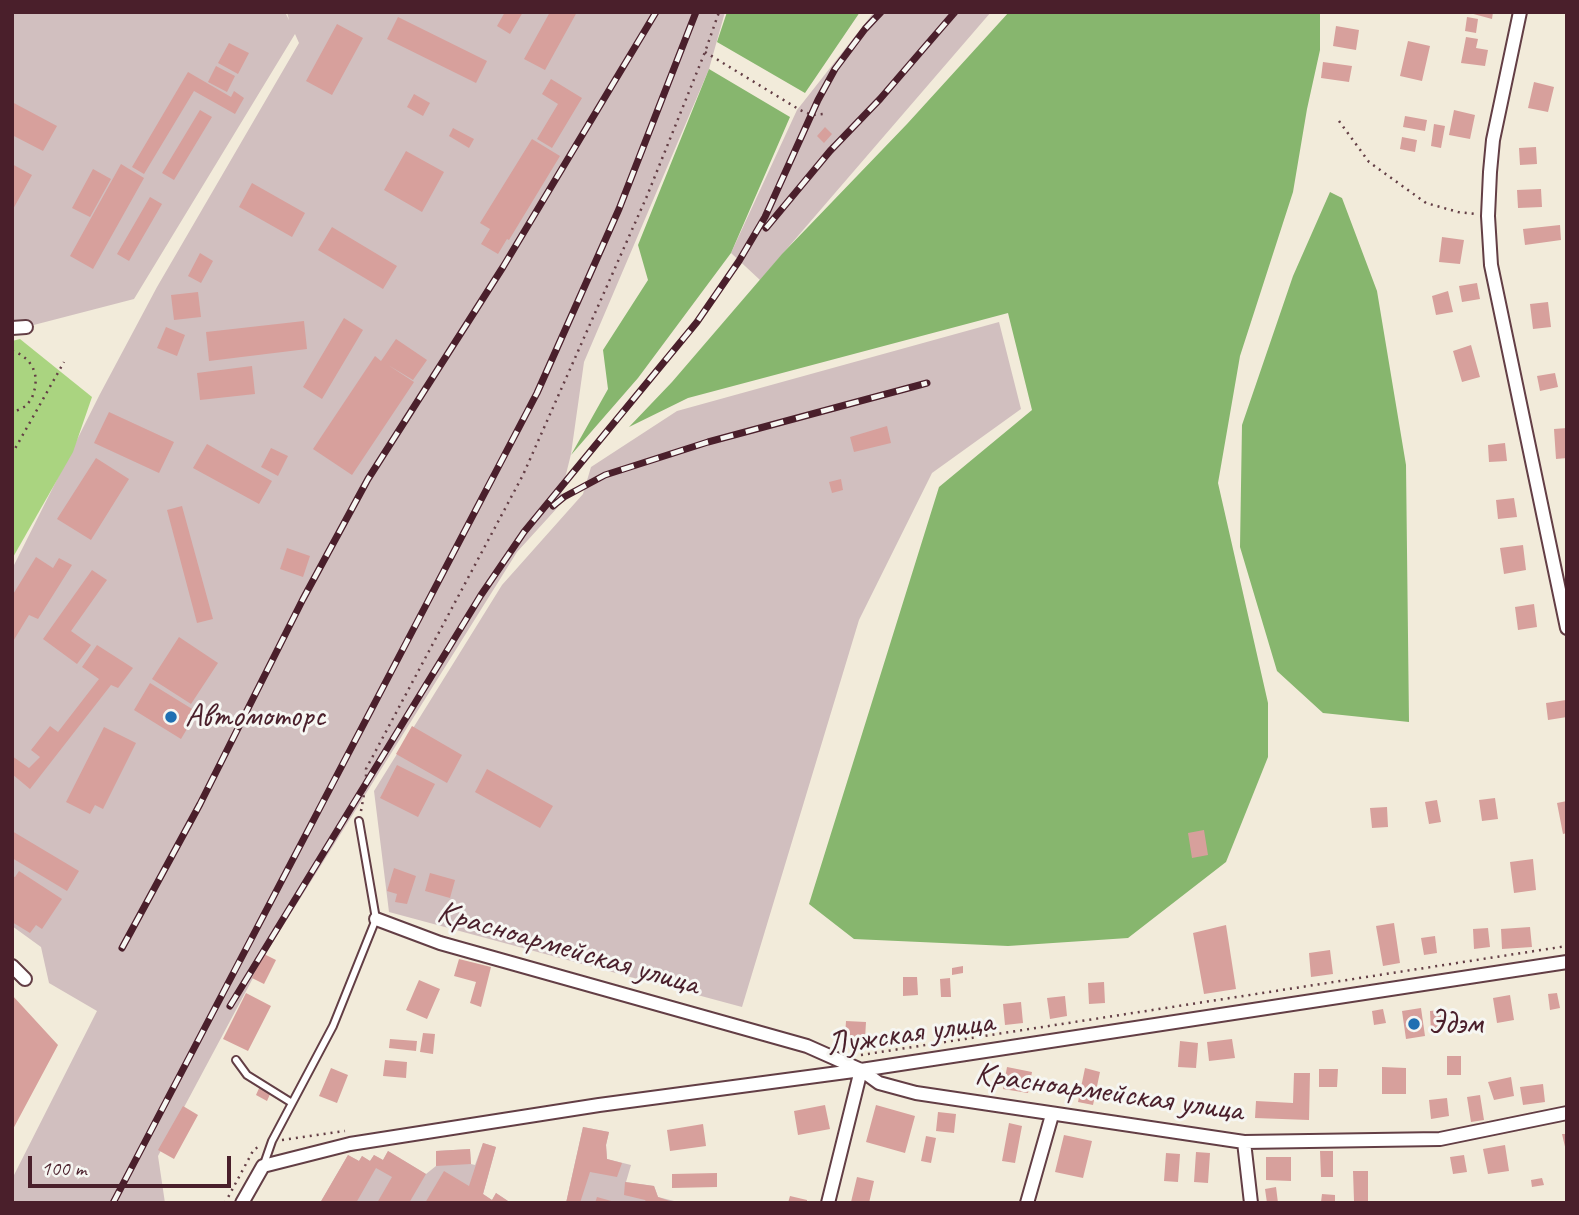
<!DOCTYPE html>
<meta charset="utf-8">
<style>
body{margin:0}
#map{position:relative;width:1579px;height:1215px;overflow:hidden;background:#f2ebda;font-family:Caveat,sans-serif}
canvas{display:block}
.frame{position:absolute;inset:0;border:14px solid #4a1f2b;pointer-events:none}
.scale{position:absolute;left:28px;top:1156px;width:203px;height:32px;box-sizing:border-box;border:4px solid #4a1f2b;border-top:0;padding-left:9px;font-size:21px;line-height:24px;white-space:nowrap;color:#4a1f2b;-webkit-text-stroke:5px #f6f6f2;paint-order:stroke}
</style>
<div id="map">
<canvas width="1579" height="1215"></canvas>
<div class="frame"></div>
<div class="scale">100 m</div>
</div>
<script>
const context = document.querySelector('canvas').getContext('2d');
context.lineJoin = 'round';
function fillPath(path, color) { context.fillStyle = color; context.fill(path, 'evenodd'); }
const toPath = rows => new Path2D(rows.map(r => 'M' + r).join(''));
function stroke(path, color, width, dash) { context.strokeStyle = color; context.lineWidth = width; context.lineCap = dash ? 'butt' : 'round'; context.setLineDash(dash || []); context.stroke(path); }
function write(font, color, halo, rows, align = 'center') {
  context.font = font + ' Caveat,sans-serif'; context.lineWidth = 6; context.setLineDash([]); context.textBaseline = 'middle'; context.strokeStyle = halo; context.fillStyle = color; for (const [text, x, y, turn = 0] of rows) {
    context.save(); context.translate(x, y); context.rotate((+turn || 0) * Math.PI / 180); context.textAlign = isNaN(turn) ? turn : align; if (halo) context.strokeText(text, 0, 0); context.fillText(text, 0, 0); context.restore();
  }
}
fillPath(toPath([
 [12,12,285,12,289,20,287,12,725,12,709,69,584,362,571,454,558,507,517,552,268,950,158,1156,165,1203,12,1203,12,1179,97,1011,49,983,41,947,12,926,12,569,100,394,157,287,299,43,295,34,134,299,26,327,12,328],
 [874,12,991,12,760,280,731,253,797,110],
 [999,322,1021,409,932,473,859,620,742,1007,389,912,374,791,502,585,583,494,591,467,677,411],
 [583,1127,609,1132,606,1145,607,1159,631,1165,626,1182,654,1186,658,1197,674,1201,674,1203,566,1203],
 [483,1143,496,1147,483,1194,492,1200,496,1193,511,1203,320,1203,348,1155,359,1161,362,1156,370,1161,374,1155,383,1160,388,1151,426,1174,436,1166,436,1151,470,1149,471,1164,475,1165]
]), '#d1bfbf');
fillPath(toPath([
 [20,339,92,397,73,452,12,559,12,341]
]), '#aad480');
fillPath(toPath([
 [727,12,860,12,805,93,717,42],
 [1009,12,1320,12,1320,50,1307,109,1293,192,1240,356,1218,483,1268,703,1268,757,1226,862,1128,938,1008,946,854,939,809,904,939,487,1032,410,1008,313,688,398,629,427,672,382,782,254,907,124],
 [709,69,790,117,731,253,638,378,571,455,608,389,603,350,648,280,638,245],
 [1330,192,1342,198,1377,291,1406,465,1409,722,1323,713,1277,671,1240,547,1242,425,1293,276]
]), '#87b66e');
fillPath(toPath([
 [505,12,523,12,510,34,497,26],
 [550,12,577,12,545,70,524,59],
 [1466,12,1493,12,1492,19],
 [398,17,487,61,476,83,387,39],
 [1467,17,1478,19,1476,33,1465,31],
 [337,24,363,38,332,95,306,81],
 [1336,26,1359,30,1356,50,1333,46],
 [1466,37,1478,39,1476,48,1488,50,1485,66,1461,63],
 [1408,41,1430,46,1422,81,1400,76],
 [229,43,249,53,238,74,218,63],
 [1323,62,1352,66,1349,82,1321,78],
 [216,66,235,76,227,92,208,82],
 [188,72,231,97,234,91,244,98,235,114,194,91,144,174,132,167],
 [551,79,582,98,552,148,537,139,558,104,542,94],
 [1534,82,1554,87,1548,112,1528,108],
 [414,94,430,103,423,116,407,107],
 [12,102,57,126,43,151,12,135],
 [200,110,212,117,174,180,162,173],
 [1454,110,1475,115,1470,139,1449,135],
 [1405,116,1427,120,1425,131,1403,127],
 [1434,124,1445,126,1441,148,1431,146],
 [825,127,832,134,824,143,817,136],
 [453,128,474,139,469,148,449,136],
 [1402,137,1417,140,1415,152,1400,149],
 [532,139,560,156,509,240,507,239,498,254,481,244,490,229,480,223],
 [1536,147,1537,164,1520,165,1519,148],
 [406,151,444,172,422,212,384,190],
 [12,164,32,175,12,211],
 [121,164,144,178,93,269,70,256],
 [93,169,111,179,90,217,72,208],
 [252,183,305,213,292,237,239,207],
 [1541,189,1542,207,1518,208,1517,190],
 [150,197,162,204,129,261,117,254],
 [1560,225,1561,240,1525,245,1523,229],
 [332,227,397,266,383,289,318,250],
 [1442,237,1464,240,1460,264,1439,262],
 [200,253,213,261,201,283,188,276],
 [1477,283,1480,299,1462,302,1459,286],
 [1448,291,1453,312,1436,315,1432,296],
 [198,292,201,317,174,320,171,295],
 [1548,302,1551,327,1533,329,1530,304],
 [344,318,363,330,322,399,303,387],
 [304,321,307,349,209,361,206,332],
 [166,327,185,335,177,356,157,348],
 [396,339,427,360,413,380,388,365,414,382,352,475,313,449,375,356,381,361],
 [1471,345,1480,377,1462,382,1453,351],
 [252,366,255,394,200,400,197,373],
 [1555,373,1558,387,1540,391,1537,376],
 [109,412,174,442,159,473,94,443],
 [887,426,891,443,854,452,850,437],
 [1567,428,1567,458,1556,459,1554,429],
 [1505,443,1507,461,1489,462,1488,445],
 [207,444,272,481,259,504,193,468],
 [271,448,288,456,278,476,261,467],
 [96,458,129,479,91,540,57,519],
 [841,479,843,490,832,493,829,482],
 [1514,498,1517,517,1498,519,1496,500],
 [182,506,213,619,197,623,167,510],
 [1523,545,1526,570,1504,574,1500,548],
 [287,548,310,556,303,577,280,569],
 [36,557,53,568,59,558,72,565,38,619,29,615,12,643,12,596],
 [92,570,107,580,71,631,91,645,77,664,43,639],
 [1534,604,1537,627,1518,630,1515,607],
 [179,637,218,663,191,704,152,679],
 [97,645,133,668,118,688,111,685,30,789,12,774,12,756,29,768,40,757,31,750,50,726,58,732,99,679,82,667],
 [150,683,197,712,181,739,134,710],
 [1566,700,1567,717,1548,720,1546,703],
 [412,726,462,755,447,783,396,754],
 [104,727,136,743,103,809,95,805,90,814,66,802],
 [397,765,435,784,418,817,380,798],
 [487,769,553,806,540,828,475,792],
 [1495,798,1498,819,1482,821,1479,800],
 [1437,800,1441,822,1429,824,1425,802],
 [1567,801,1567,833,1563,834,1557,803],
 [1387,807,1388,827,1372,828,1370,808],
 [1204,830,1208,855,1192,858,1188,833],
 [12,831,79,871,67,891,12,858],
 [1533,859,1536,890,1514,893,1510,862],
 [394,868,416,876,407,904,395,902,397,894,387,891],
 [19,871,62,899,42,929,36,925,30,933,12,922,12,876,15,877],
 [430,873,455,880,450,898,425,891],
 [1394,923,1400,963,1383,966,1376,926],
 [1226,925,1236,989,1204,994,1193,933],
 [1530,927,1532,947,1502,949,1501,929],
 [1488,928,1490,947,1474,949,1473,929],
 [1435,936,1437,953,1424,955,1421,938],
 [1330,950,1333,974,1311,977,1309,953],
 [264,954,276,960,264,984,252,978],
 [459,959,491,967,481,1007,470,1003,476,982,454,976],
 [963,966,963,973,952,975,952,968],
 [903,977,917,977,918,995,903,996],
 [950,978,951,997,941,997,940,979],
 [419,980,440,989,427,1019,406,1010],
 [1104,982,1105,1003,1089,1004,1088,983],
 [246,993,271,1006,248,1051,223,1039],
 [1557,993,1560,1008,1550,1010,1548,994],
 [12,995,58,1045,12,1131],
 [1510,995,1514,1020,1497,1023,1493,998],
 [1065,996,1067,1016,1050,1019,1047,998],
 [1021,1002,1023,1023,1005,1025,1003,1004],
 [1421,1008,1425,1036,1406,1039,1402,1011],
 [1383,1009,1386,1023,1374,1025,1372,1011],
 [1441,1010,1443,1031,1431,1032,1430,1011],
 [846,1021,866,1022,865,1039,845,1037],
 [423,1033,435,1034,433,1054,420,1052],
 [390,1039,417,1041,416,1051,389,1048],
 [1232,1039,1235,1058,1209,1061,1207,1042],
 [1180,1041,1198,1043,1196,1068,1178,1067],
 [1447,1056,1461,1056,1461,1075,1447,1075],
 [385,1060,407,1062,406,1078,383,1076],
 [1007,1067,1032,1072,1028,1093,1003,1089],
 [1382,1067,1406,1068,1406,1094,1382,1094],
 [331,1068,348,1075,337,1103,319,1096],
 [1085,1068,1100,1072,1093,1105,1078,1102],
 [1319,1069,1338,1069,1337,1087,1319,1087],
 [1294,1073,1310,1073,1309,1120,1255,1118,1256,1101,1293,1103],
 [1511,1077,1514,1096,1494,1100,1488,1082],
 [1543,1084,1545,1102,1523,1105,1520,1087],
 [260,1086,271,1092,267,1101,256,1095],
 [1480,1095,1484,1120,1471,1122,1467,1097],
 [1447,1098,1449,1116,1431,1119,1429,1100],
 [825,1105,830,1129,798,1135,794,1111],
 [876,1105,915,1116,905,1153,866,1142],
 [183,1106,198,1115,174,1159,158,1150],
 [938,1112,956,1114,954,1133,936,1131],
 [1009,1123,1022,1126,1015,1163,1002,1161],
 [703,1124,706,1146,670,1151,667,1130],
 [583,1127,609,1132,606,1145,607,1159,622,1163,617,1177,590,1172,580,1203,566,1203],
 [1562,1134,1567,1134,1567,1150,1566,1151],
 [1064,1135,1092,1141,1083,1178,1055,1172],
 [926,1136,936,1138,931,1163,921,1161],
 [483,1143,496,1147,483,1194,492,1200,496,1193,511,1203,425,1203,444,1171,469,1186],
 [1505,1145,1509,1171,1488,1174,1483,1149],
 [470,1149,471,1164,436,1166,436,1151],
 [388,1151,426,1174,409,1203,377,1203,392,1177,376,1168,356,1203,320,1203,348,1155,359,1161,362,1156,370,1161,374,1155,383,1160],
 [1320,1151,1333,1151,1333,1177,1321,1177],
 [1196,1152,1210,1153,1208,1183,1194,1182],
 [1166,1153,1180,1154,1178,1182,1164,1181],
 [1464,1155,1467,1172,1453,1174,1450,1157],
 [1266,1157,1291,1157,1291,1181,1266,1180],
 [1353,1171,1368,1171,1368,1201,1354,1201],
 [717,1173,717,1187,672,1188,672,1174],
 [857,1177,874,1181,869,1203,851,1202],
 [1542,1178,1544,1185,1532,1187,1531,1180],
 [625,1182,654,1186,658,1197,676,1203,647,1203,645,1200,624,1195],
 [1276,1187,1278,1203,1267,1203,1265,1189],
 [1322,1194,1335,1195,1335,1203,1321,1202],
 [790,1196,807,1200,807,1203,788,1203],
 [597,1197,615,1202,614,1203,595,1203]
]), '#d7a09c');
const service = toPath([
 [236,1060,247,1075,292,1103],
 [264,1164,272,1141,333,1026,376,919,359,821]
]);
const minor = toPath([
 [1520,12,1493,140,1490,172,1488,216,1491,265,1567,628],
 [12,328,26,327],
 [376,919,440,943,807,1046,861,1070,879,1083,916,1093,1244,1142,1440,1139,1567,1113],
 [12,966,25,979],
 [1244,1142,1251,1203],
 [242,1203,263,1166,350,1144,599,1105,861,1070,1567,962],
 [828,1203,861,1070],
 [1027,1203,1052,1115]
]);
stroke(service, '#633e45', 10);
stroke(minor, '#633e45', 16);
stroke(toPath([
 [705,52,800,110,812,115,824,114],
 [1339,121,1369,162,1426,203,1458,212,1475,214],
 [12,351,18,353,28,360,33,368,36,378,35,388,32,398,26,406,12,413],
 [12,454,64,362],
 [361,811,366,783,366,769,523,475,647,196,705,52,719,12],
 [861,1055,1567,946],
 [282,1140,345,1131],
 [225,1203,254,1149,259,1147]
]), '#633e45', 2.5, [2, 5]);
stroke(service, '#fff', 6);
stroke(minor, '#fff', 12);
const rail = toPath([
 [766,228,830,151,880,99,955,12],
 [553,506,564,497,605,475,708,442,927,383],
 [122,948,200,804,303,599,368,479,503,267,656,12],
 [230,1006,481,595,524,532,697,322,739,261,765,217,818,100,835,69,865,29,881,12],
 [113,1203,537,393,619,209,696,12]
]);
stroke(rail, '#4a1f2b', 7);
stroke(rail, '#f6f6f2', 4.5, [13]);
for (const [x, y, r, color] of [
 [171,717,7,"#1f6fb2"],
 [1414,1024,7,"#1f6fb2"]
]) { const dot = new Path2D(); dot.arc(x, y, r, 0, 2 * Math.PI); context.fillStyle = color; context.fill(dot); stroke(dot, '#f6f6f2', 2.5); }
write('33px', '#4a1f2b', '#f6f6f2', [
 ["Автомоторс",185,717],
 ["Эдэм",1428,1024]
], 'left');
write('33px', '#4a1f2b', '#f6f6f2', [
 ["Красноармейская улица",568,949,16],
 ["Лужская улица",910,1034,-8],
 ["Красноармейская улица",1109,1093,8]
]);
</script>
